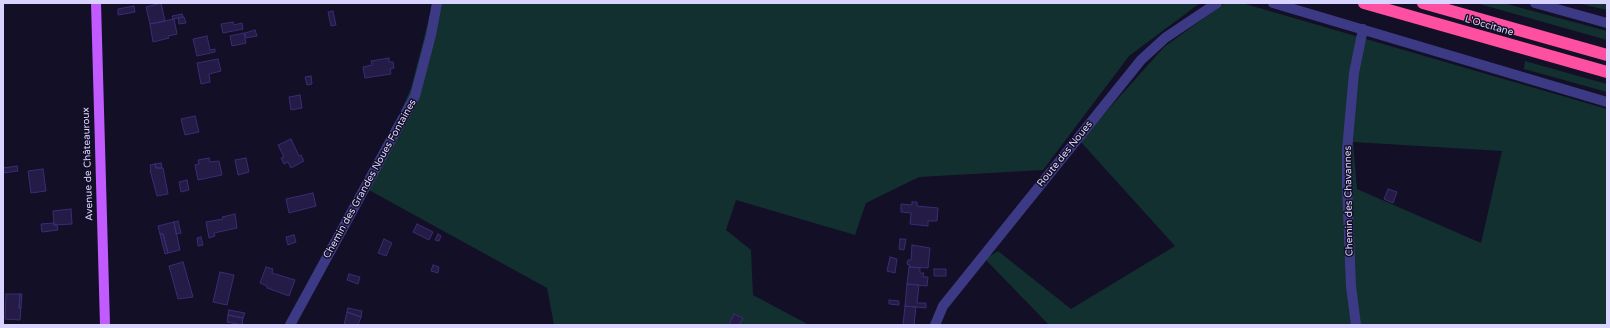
<!DOCTYPE html>
<meta charset="utf-8">
<style>
body{margin:0}
#map{position:relative;width:1610px;height:328px;overflow:hidden;background:#130f26;font-family:"Varela Round",sans-serif}
canvas{display:block}
.frame{position:absolute;inset:0;border:4px solid #d9d4ff;pointer-events:none}
</style>
<div id="map">
<canvas width="1610" height="328"></canvas>
<div class="frame"></div>
</div>
<script>
const context = document.querySelector('canvas').getContext('2d');
context.lineJoin = 'round';
function fillPath(path, color) { context.fillStyle = color; context.fill(path, 'evenodd'); }
const toPath = rows => new Path2D(rows.map(r => 'M' + r).join(''));
function stroke(path, color, width, dash) { context.strokeStyle = color; context.lineWidth = width; context.lineCap = dash ? 'butt' : 'round'; context.setLineDash(dash || []); context.stroke(path); }
function write(font, color, halo, rows, align = 'center') {
  context.font = font + ' "Varela Round",sans-serif'; context.lineWidth = 3; context.setLineDash([]); context.textBaseline = 'middle'; context.strokeStyle = halo; context.fillStyle = color; for (const [text, x, y, turn = 0] of rows) {
    context.save(); context.translate(x, y); context.rotate((+turn || 0) * Math.PI / 180); context.textAlign = isNaN(turn) ? turn : align; if (halo) context.strokeText(text, 0, 0); context.fillText(text, 0, 0); context.restore();
  }
}
fillPath(toPath([
 [433,3,1200,3,1129,56,1043,170,919,177,866,203,855,235,736,200,726,230,751,250,753,295,809,325,554,325,547,288,367,189,411,88],
 [1225,3,1242,3,1607,109,1607,325,1049,325,985,259,998,251,1071,309,1175,246,1080,141,1164,47],
 [1353,142,1502,151,1481,243,1357,189],
 [1476,3,1503,3,1607,31,1607,40],
 [1577,3,1607,3,1607,10],
 [1525,61,1607,84,1607,92,1524,69]
]), '#12302f');
const building = toPath([
 [161,3,165,21,150,24,146,7,161,3],
 [134,6,135,12,118,15,118,9,134,6],
 [333,11,336,25,331,26,328,12,333,11],
 [182,14,183,17,173,19,172,16,182,14],
 [183,17,184,17,186,23,179,24,178,18,183,17],
 [174,19,177,34,168,36,169,38,153,42,150,24,174,19],
 [233,22,234,25,242,23,243,29,223,33,221,24,233,22],
 [255,30,257,36,246,38,245,33,255,30],
 [244,33,246,43,232,46,230,36,244,33],
 [207,36,210,50,215,49,215,52,197,56,193,39,207,36],
 [389,58,389,62,393,62,394,68,390,69,391,74,365,78,363,67,372,65,371,61,389,58],
 [218,59,221,71,209,74,210,82,201,84,197,63,218,59],
 [311,76,312,84,307,85,305,77,311,76],
 [300,95,302,108,291,110,289,97,300,95],
 [195,116,199,132,185,135,181,119,195,116],
 [291,139,299,156,301,155,304,161,291,168,288,162,284,164,281,158,284,157,278,145,291,139],
 [209,158,210,162,219,161,222,175,198,180,195,165,199,164,198,160,209,158],
 [246,158,249,172,238,175,235,160,246,158],
 [161,163,162,168,156,168,155,164,161,163],
 [155,164,156,168,163,168,168,194,157,196,150,170,151,169,150,165,155,164],
 [17,166,18,171,3,173,3,168,17,166],
 [43,169,46,191,31,193,28,171,43,169],
 [187,180,189,190,181,192,179,182,187,180],
 [1388,189,1397,192,1393,203,1384,199,1388,189],
 [313,193,316,206,289,213,286,199,313,193],
 [912,202,917,202,917,206,938,208,937,221,928,221,928,226,910,224,911,213,901,212,901,204,912,205,912,202],
 [71,209,72,224,54,225,53,211,71,209],
 [235,214,237,228,214,233,215,236,209,238,206,222,223,219,222,217,235,214],
 [178,221,181,233,176,234,174,222,178,221],
 [174,222,180,250,168,253,163,234,160,234,158,226,174,222],
 [54,223,54,225,57,225,58,230,42,232,41,224,54,223],
 [417,224,433,232,429,240,413,232,417,224],
 [160,234,163,234,168,253,165,254,160,234],
 [438,234,441,236,439,241,435,240,438,234],
 [294,235,296,242,288,245,286,237,294,235],
 [201,237,203,245,198,246,197,238,201,237],
 [384,239,392,243,386,256,378,253,384,239],
 [900,239,906,239,904,250,899,249,900,239],
 [912,245,930,248,928,268,909,267,910,265,907,264,908,260,911,260,912,245],
 [890,257,897,259,895,273,887,271,890,257],
 [183,262,193,297,178,299,169,266,183,262],
 [433,265,439,267,438,273,431,271,433,265],
 [266,267,273,269,272,273,295,280,289,296,267,288,267,286,260,283,266,267],
 [909,267,920,268,920,273,924,273,923,277,928,277,927,286,907,284,909,267],
 [934,269,946,269,946,276,934,276,934,269],
 [220,272,234,275,227,305,213,302,220,272],
 [349,274,360,277,358,284,347,280,349,274],
 [907,284,919,285,917,303,926,303,926,308,905,306,907,284],
 [6,294,20,294,19,308,21,308,20,320,5,319,6,294],
 [20,294,22,294,21,308,19,308,20,294],
 [889,300,899,301,899,305,889,304,889,300],
 [905,306,916,307,914,325,903,325,905,306],
 [348,308,362,311,361,317,347,312,348,308],
 [229,310,245,313,243,318,228,315,229,310],
 [347,312,361,317,358,325,344,325,347,312],
 [734,314,743,318,739,325,729,325,734,314],
 [228,315,243,318,242,325,227,322,228,315]
]);
fillPath(building, '#241b47');
stroke(building, '#3b2d73', 1);
stroke(toPath([
 [1273,3,1607,102],
 [1535,3,1607,23],
 [290,325,415,96,431,35,437,3],
 [935,325,943,306,1141,60,1165,38,1217,3],
 [1356,325,1351,286,1347,186,1347,150,1354,73,1363,29]
]), '#3d3a85', 10);
stroke(toPath([
 [96,3,105,325]
]), '#c25bff', 10);
stroke(toPath([
 [1364,3,1607,72],
 [1423,3,1607,55]
]), '#ff4fa3', 12);
write('10px', '#d9d4ff', '#130f26', [
 ["L'Occitane",1489,26,16],
 ["Route des Noues",1065,154,-51],
 ["Avenue de Châteauroux",88,164,-92],
 ["Chemin des Grandes Noues Fontaines",370,179,-61],
 ["Chemin des Chavannes",1349,201,-91]
]);
</script>
